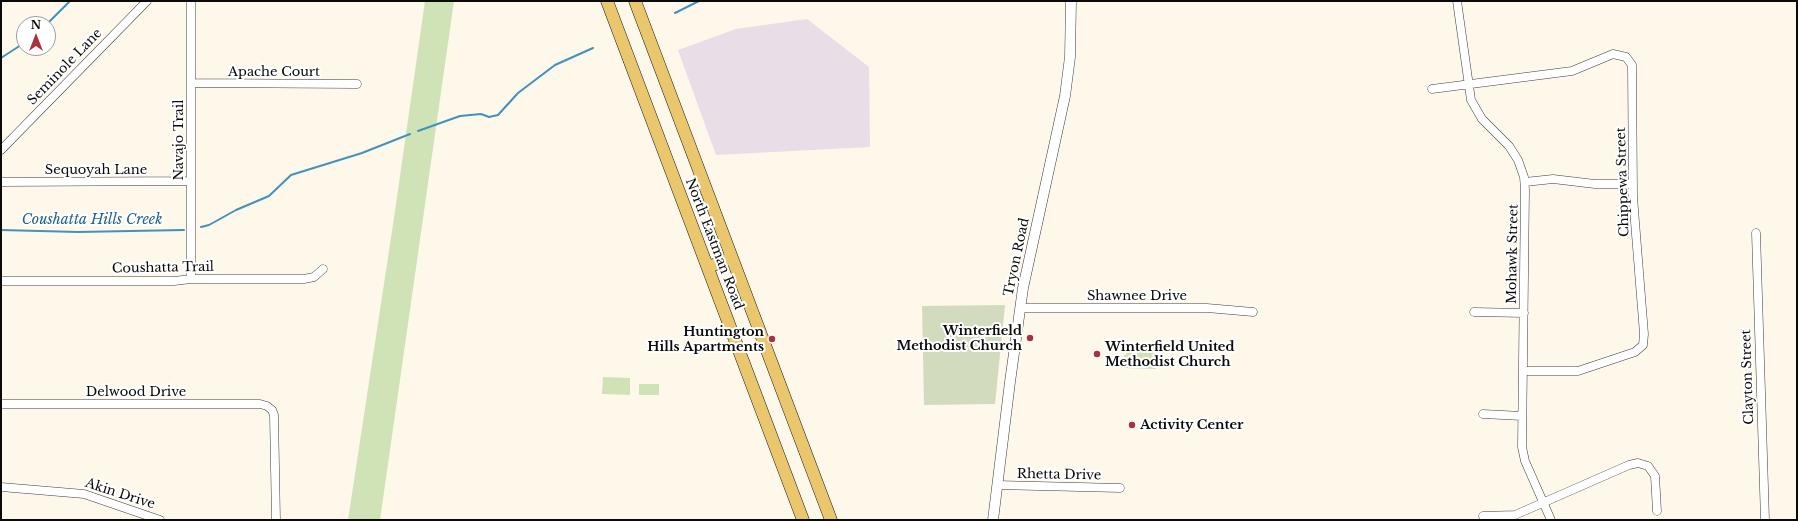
<!DOCTYPE html>
<style>
body{margin:0}
#map{position:relative;width:1798px;height:521px;overflow:hidden;background:#fdf8e9;font-family:"Libre Baskerville",serif}
canvas{display:block}
.frame{position:absolute;inset:0;border:2px solid #0a0a0a;pointer-events:none}
.north{position:absolute;left:16px;top:16px;width:40px;height:40px;box-sizing:border-box;background:#fff;border:1px solid #9d9d9d;border-radius:50%;rotate:0deg;font-size:11px;font-weight:700;line-height:16px;text-align:center;color:#0a0a0a}
.north::after{content:'';display:block;margin:auto;width:14px;height:18px;background:#aa323c;clip-path:polygon(50% 0,100% 100%,50% 72%,0 100%)}
</style>
<div id="map">
<canvas width="1798" height="521"></canvas>
<div class="frame"></div>
<div class="north">N</div>
</div>
<script>
const context = document.querySelector('canvas').getContext('2d');
context.lineJoin = 'round';
function fillPath(path, color) { context.fillStyle = color; context.fill(path, 'evenodd'); }
const toPath = rows => new Path2D(rows.map(r => 'M' + r).join(''));
function stroke(path, color, width, dash) { context.strokeStyle = color; context.lineWidth = width; context.lineCap = dash ? 'butt' : 'round'; context.setLineDash(dash || []); context.stroke(path); }
function write(font, color, halo, rows, align = 'center') {
  context.font = font + ' "Libre Baskerville",serif'; context.lineWidth = 4; context.setLineDash([]); context.textBaseline = 'middle'; context.strokeStyle = halo; context.fillStyle = color; for (const [text, x, y, turn = 0] of rows) {
    context.save(); context.translate(x, y); context.rotate((+turn || 0) * Math.PI / 180); context.textAlign = isNaN(turn) ? turn : align; if (halo) context.strokeText(text, 0, 0); context.fillText(text, 0, 0); context.restore();
  }
}
fillPath(toPath([
 [807,19,869,67,870,147,716,155,678,50,736,29]
]), '#e7dee8');
fillPath(toPath([
 [425,1,454,1,380,520,348,520,394,218],
 [1126,347,1156,347,1156,369,1123,368,1124,355,1126,355],
 [603,377,630,378,630,395,602,394],
 [639,384,659,384,659,395,639,395]
]), '#cfe3b7');
fillPath(toPath([
 [1005,305,995,404,924,405,922,306]
]), '#d3dbbe');
stroke(toPath([
 [675,13,699,1],
 [47,24,70,1],
 [1,58,24,43],
 [418,131,460,116,481,114,489,117,498,115,518,93,555,65,593,48],
 [201,227,209,225,236,210,269,196,291,175,362,153,410,134],
 [1,230,78,232,184,230]
]), '#4291be', 2);
const minor = toPath([
 [191,1,191,279],
 [1457,1,1471,100,1482,119,1509,146,1518,160,1524,177,1525,190,1522,447,1525,461,1551,520],
 [191,83,357,84],
 [1432,89,1572,71,1613,54,1626,57,1632,65,1633,197,1644,334,1643,345,1635,352,1578,371,1523,371],
 [1,150,147,1],
 [1,182,191,181],
 [1525,182,1553,179,1595,184,1633,184],
 [1756,233,1765,520],
 [1,281,174,281,191,279,304,279,314,277,323,269],
 [1020,308,1207,308,1253,312],
 [1474,312,1524,313],
 [1,404,260,404,267,406,272,410,274,415,276,520],
 [1483,414,1522,416],
 [997,485,1120,488],
 [1,487,84,494,160,520],
 [1483,516,1515,515,1629,465,1638,463,1648,466,1655,476,1657,511]
]);
const tertiary = toPath([
 [993,520,1010,382,1023,288,1065,96,1070,57,1071,1]
]);
const primary = toPath([
 [607,1,803,520],
 [635,1,831,520],
 [708,267,732,258]
]);
stroke(minor, '#3d3d3d', 9);
stroke(tertiary, '#3d3d3d', 11);
stroke(primary, '#1b1b1b', 13);
stroke(minor, '#fff', 8);
stroke(tertiary, '#fff', 10);
stroke(primary, '#eac66c', 12);
for (const [x, y, r, color] of [
 [1030,338,4,"#aa323c"],
 [772,339,4,"#aa323c"],
 [1097,354,4,"#aa323c"],
 [1132,425,4,"#aa323c"]
]) { const dot = new Path2D(); dot.arc(x, y, r, 0, 2 * Math.PI); context.fillStyle = color; context.fill(dot); stroke(dot, '#fff', 1.5); }
write('13px', '#0a0a0a', '#fff', [
 ["Seminole Lane",65,67,-46],
 ["Apache Court",274,72],
 ["Navajo Trail",179,140,-90],
 ["Sequoyah Lane",96,170],
 ["Chippewa Street",1623,182,-92],
 ["North Eastman Road",714,244,69],
 ["Mohawk Street",1513,254,-89],
 ["Tryon Road",1017,257,-78],
 ["Coushatta Trail",163,268,-1],
 ["Shawnee Drive",1137,296],
 ["Clayton Street",1748,377,-92],
 ["Delwood Drive",136,392],
 ["Rhetta Drive",1059,475,1],
 ["Akin Drive",120,494,18]
]);
write('bold 13px', '#0a0a0a', '#fff', [
 ["Winterfield",1022,331],
 ["Methodist Church",1022,346],
 ["Huntington",764,332],
 ["Hills Apartments",764,347],
 ["Winterfield United",1105,347,"left"],
 ["Methodist Church",1105,362,"left"],
 ["Activity Center",1140,425,"left"]
], 'right');
write('italic 14px', '#22628d', '#fff', [
 ["Coushatta Hills Creek",92,220]
]);
</script>
